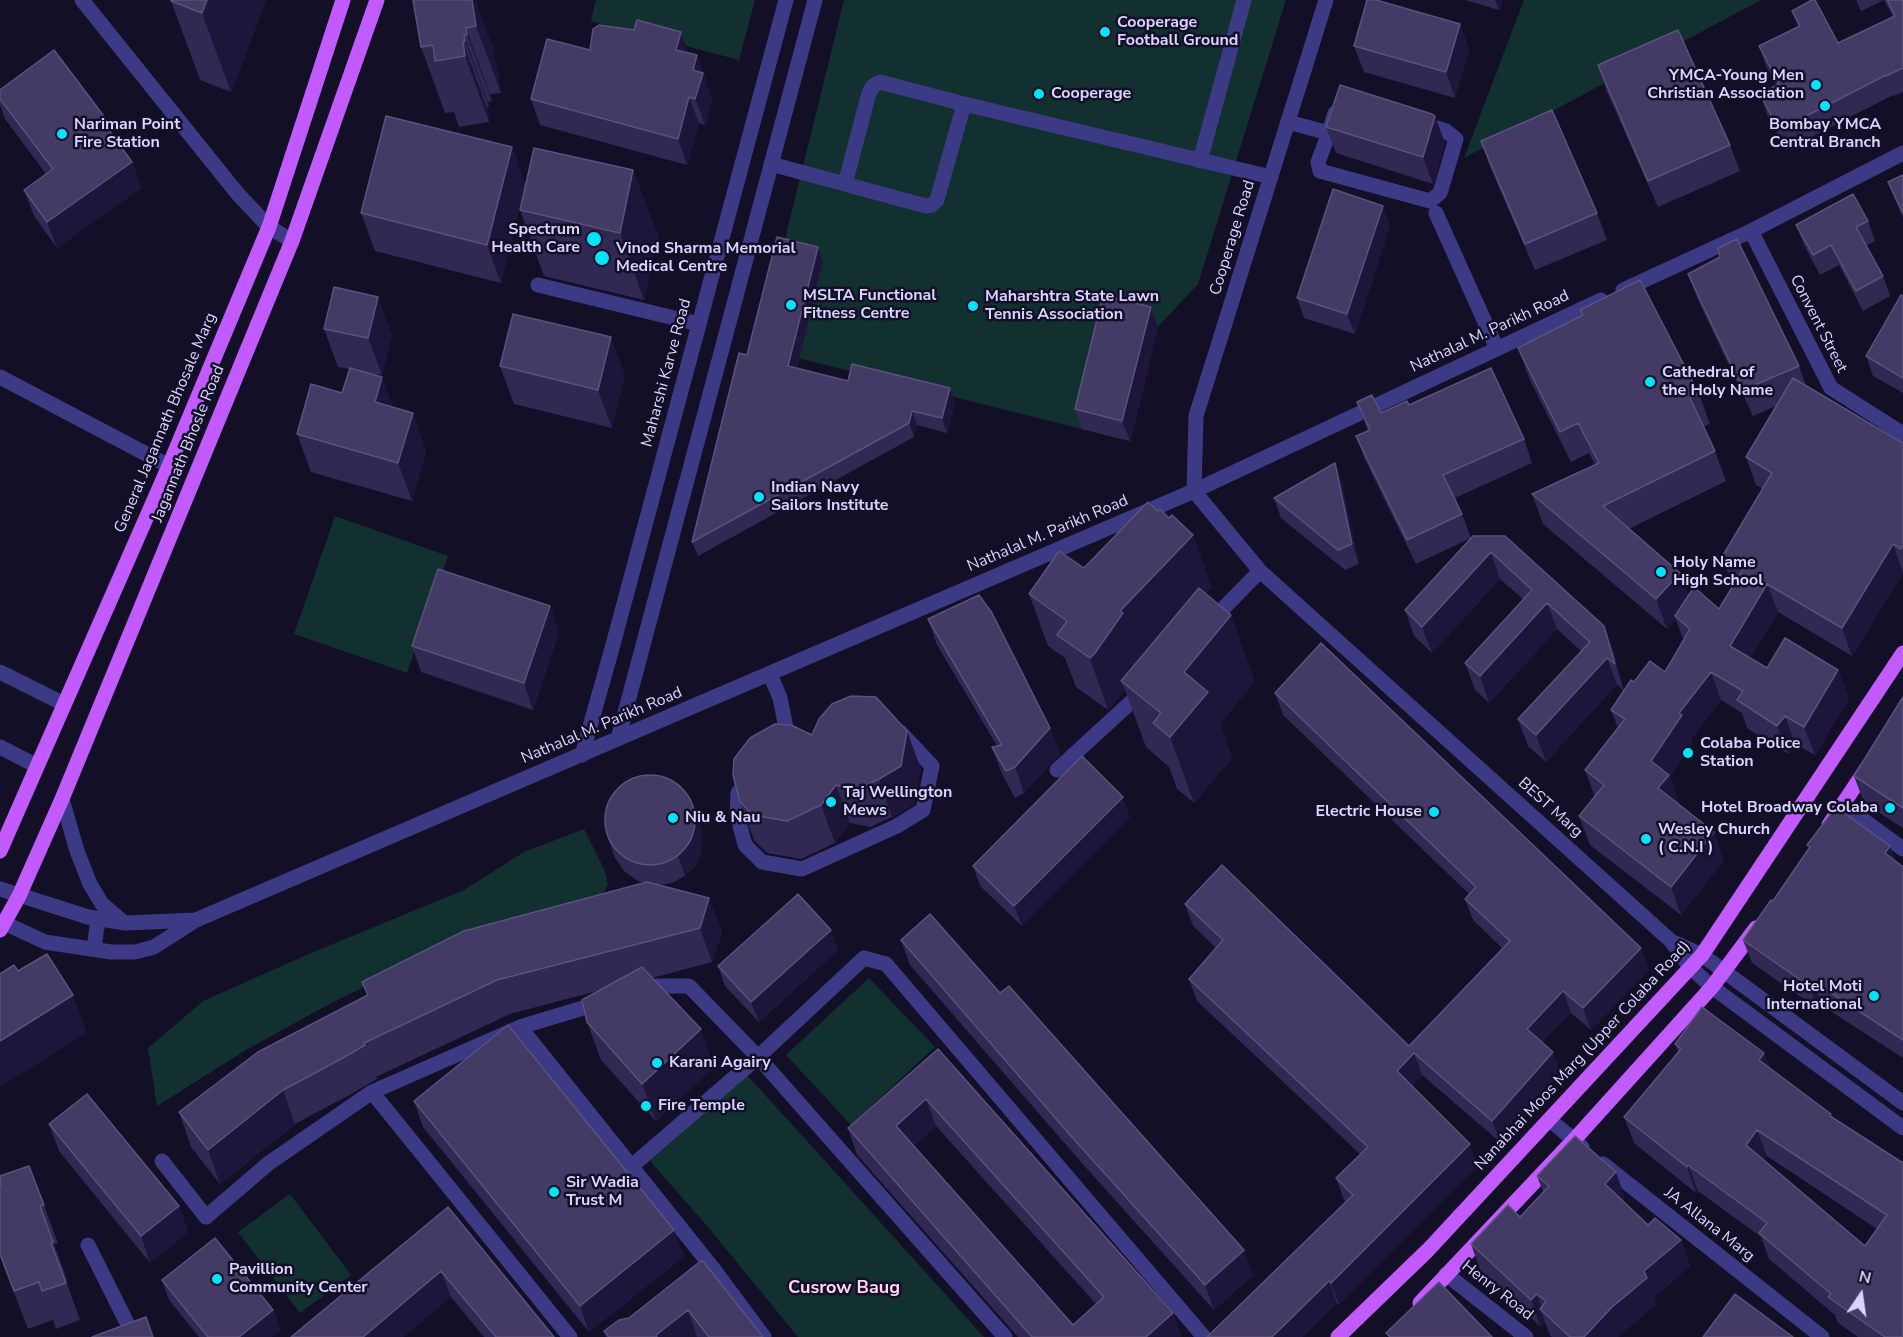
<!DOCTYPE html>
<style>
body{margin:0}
#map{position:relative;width:1903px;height:1337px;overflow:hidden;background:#130f26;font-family:"Nunito Sans",sans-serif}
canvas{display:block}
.north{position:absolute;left:1831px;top:1265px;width:60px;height:60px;-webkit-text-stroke:4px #130f26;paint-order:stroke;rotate:13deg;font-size:16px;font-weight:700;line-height:24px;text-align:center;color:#d9d4ff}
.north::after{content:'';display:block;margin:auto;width:21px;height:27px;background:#d9d4ff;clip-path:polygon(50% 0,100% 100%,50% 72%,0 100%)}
</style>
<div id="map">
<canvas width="1903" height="1337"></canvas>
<div class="north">N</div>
</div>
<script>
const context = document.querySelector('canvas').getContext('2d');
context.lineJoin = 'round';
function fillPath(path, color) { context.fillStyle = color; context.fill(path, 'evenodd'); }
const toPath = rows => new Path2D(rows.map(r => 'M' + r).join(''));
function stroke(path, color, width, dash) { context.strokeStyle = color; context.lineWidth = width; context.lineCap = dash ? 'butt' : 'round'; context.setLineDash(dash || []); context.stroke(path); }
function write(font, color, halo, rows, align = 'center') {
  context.font = font + ' "Nunito Sans",sans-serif'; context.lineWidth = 5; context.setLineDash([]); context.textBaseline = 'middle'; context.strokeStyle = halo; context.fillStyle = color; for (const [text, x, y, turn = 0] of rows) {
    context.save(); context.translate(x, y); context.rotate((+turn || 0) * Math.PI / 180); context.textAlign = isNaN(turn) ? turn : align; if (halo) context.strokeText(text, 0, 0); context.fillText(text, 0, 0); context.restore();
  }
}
fillPath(toPath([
 [596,0,755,0,739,60,591,21],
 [844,0,1286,0,1198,284,1158,327,1130,441,758,348],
 [1524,0,1761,0,1464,158],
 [335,516,448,556,407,673,294,634],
 [584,829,604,869,608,884,598,904,389,975,335,1001,246,1050,157,1106,148,1048,203,1001,311,953,464,890,524,852],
 [869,978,935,1047,851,1125,786,1055],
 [747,1075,807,1141,984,1337,798,1337,708,1227,650,1161],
 [290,1194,351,1275,300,1313,238,1232]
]), '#12302f');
stroke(toPath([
 [82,0,237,193,269,227,292,241],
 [1288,122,1329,133,1335,113],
 [1329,133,1318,162,1320,171,1430,201,1440,193,1456,139,1446,131,1420,123],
 [1200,161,1244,0],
 [771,164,926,206,932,205,937,200,964,104],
 [845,184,869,93,873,86,880,82,964,104,1271,177],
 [1436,213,1497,349],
 [1751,231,1831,388,1903,434],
 [538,285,699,324],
 [1623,290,1751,231,1903,153],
 [0,377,169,466],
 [1194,491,1260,571,1671,941,1690,967,1712,987,1903,1128],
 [1194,491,1196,416,1326,0],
 [1210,622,1260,571],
 [0,672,64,704],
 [770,674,780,698,789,743],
 [618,739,815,0],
 [0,747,37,766],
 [582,755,611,652,786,0],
 [1057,770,1143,691],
 [750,777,738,793,737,814,745,845,762,862,802,869,897,826,923,810,932,766,900,732],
 [62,799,77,851,90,884,102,904,123,922],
 [1843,805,1903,849],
 [0,889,88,917,125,923,196,920],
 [0,921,45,942,111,952,135,952,154,947,196,920,1194,491,1601,300],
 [1673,942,1702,955,1903,1103],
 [94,949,98,918],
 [640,991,657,986,689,986,758,1057,1005,1337],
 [520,1027,715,1271,764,1337],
 [372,1092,570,1337],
 [1550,1120,1582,1147],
 [162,1161,206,1217,269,1163,372,1092,520,1027,603,1002],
 [1603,1164,1822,1337],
 [632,1166,758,1057,864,958,886,964,1204,1337],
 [88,1245,134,1337],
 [1446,1274,1526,1337]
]), '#3d3a85', 15);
stroke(toPath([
 [1829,825,1867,768],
 [0,851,169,466,269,227,343,0],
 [0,930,19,896,62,799,292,241,377,0],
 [1420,1303,1573,1141,1712,987,1756,928],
 [1338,1337,1428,1250,1702,955,1903,653]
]), '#c25bff', 15);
fillPath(toPath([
 [266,0,231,92,200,80,171,1],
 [475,0,493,48,501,93,490,94,492,101,488,102,489,107,487,108,489,122,459,127,454,112,445,113,421,47],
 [1465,0,1502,0,1499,10],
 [1856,0,1884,0,1861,11],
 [1884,0,1903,0,1903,92,1894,96,1893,95,1786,150,1767,114,1760,94,1776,85,1766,66,1759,46,1798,26,1792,11,1838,43,1893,17],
 [1460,24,1469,50,1455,98,1364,72,1354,46],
 [590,50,689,53,697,55,712,99,705,125,699,123,687,165,540,125,531,99],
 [1598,65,1730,145,1740,171,1658,207,1607,92],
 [0,90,115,138,132,162,141,188,57,248,34,216,24,190,46,174,5,119,0,105],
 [1435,116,1445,143,1433,184,1336,153,1326,127],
 [1481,141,1597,213,1607,240,1535,270,1490,167],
 [512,147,525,185,501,283,375,251,361,213],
 [633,170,658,236,644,300,544,276,520,210],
 [1903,175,1903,218,1896,202,1888,182],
 [1868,221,1875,241,1866,246,1883,276,1890,296,1863,311,1839,265,1820,275,1804,245,1796,225],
 [1390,226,1355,334,1304,318,1297,298],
 [823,262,797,368,848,381,955,402,947,433,917,425,914,437,698,556,692,542,747,355],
 [1688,274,1799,366,1806,386,1903,443,1903,573,1852,656,1778,612,1750,658,1767,668,1838,670,1849,698,1815,755,1795,744,1788,754,1747,728,1742,713,1721,700,1691,739,1692,744,1670,777,1679,803,1678,804,1724,860,1681,915,1590,845,1579,816,1595,797,1585,770,1618,728,1611,710,1624,691,1617,684,1546,762,1528,746,1518,719,1581,651,1557,629,1489,703,1475,690,1465,663,1524,600,1500,579,1432,653,1414,636,1405,610,1473,536,1614,652,1624,691,1634,682,1665,672,1684,641,1676,620,1667,629,1543,524,1532,494,1595,465,1589,453,1571,462,1529,378,1518,348,1582,316,1580,310,1699,394,1710,424,1704,427,1715,451,1726,481,1629,529,1680,573,1688,596,1719,609,1733,585,1722,557,1763,489,1756,485,1746,457,1776,406,1753,416,1698,300],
 [1903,296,1903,393,1873,376,1866,356],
 [1151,307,1158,327,1130,441,1082,429,1075,409],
 [324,329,392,335,382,375,367,373,426,451,412,501,311,472,297,434,342,393,349,369,338,367],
 [500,366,625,375,612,428,514,404],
 [1357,402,1381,413,1409,405,1524,439,1532,463,1455,498,1462,514,1471,538,1416,564,1365,460,1356,436,1368,431],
 [1335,463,1342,483,1359,564,1345,570,1281,518,1274,498],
 [1084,568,1212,587,1206,593,1255,681,1220,724,1232,758,1194,803,1177,789,1169,767,1146,747,1125,690,1113,705,1108,710,1076,687,1065,658,1048,646,1029,594],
 [550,606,559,632,533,710,421,672,412,646],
 [928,619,1050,728,1060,754,1024,793,1015,798,1002,774,992,747,997,746,937,645],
 [1275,693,1649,970,1591,1030,1571,1013,1542,1042,1561,1073,1500,1142,1422,1075,1412,1086,1478,1166,1339,1304,1337,1303,1302,1337,1346,1202,1344,1200,1336,1178,1360,1154,1197,1001,1189,979,1216,948,1193,926,1185,904,1409,1046,1502,948,1473,920,1465,899,1469,894,1283,715],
 [1903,697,1903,828,1864,803,1854,776],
 [921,769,914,804,892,817,870,827,850,823,835,843,801,859,767,853,754,840,740,802],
 [1130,817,1022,926,980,886,973,866],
 [702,828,702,850,696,865,685,876,672,883,659,885,709,898,722,932,712,962,652,978,714,1067,656,1121,601,1060,587,1022,597,991,510,1014,376,1077,377,1079,353,1093,295,1124,220,1184,191,1147,179,1112,367,995,362,982,645,883,638,881,624,871,615,858,608,838],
 [1807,845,1896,862,1903,867,1903,1058,1821,1005,1818,1009,1752,963,1743,940,1773,901,1809,848],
 [831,930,838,950,759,1022,725,986,718,966],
 [901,940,1253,1275,1214,1310,1080,1161,910,965],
 [1675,1044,1770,1068,1832,1117,1903,1163,1903,1337,1858,1337,1838,1323,1835,1315,1769,1259,1761,1237,1698,1191,1696,1193,1634,1143,1624,1117,1678,1052],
 [1767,1156,1877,1229,1865,1246,1764,1160],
 [938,1049,1173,1313,1181,1337,1018,1337,857,1155,848,1128],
 [936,1126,1096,1304,1073,1325,913,1146],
 [414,1101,684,1256,589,1332,423,1127],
 [49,1124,179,1206,188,1232,150,1263,59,1151],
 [29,1166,58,1243,54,1244,67,1280,66,1281,80,1320,56,1329,53,1320,28,1329,0,1256,0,1186],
 [1537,1176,1625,1198,1623,1201,1648,1225,1681,1240,1690,1266,1654,1297,1656,1304,1618,1337,1552,1337,1550,1335,1545,1322,1540,1326,1480,1270,1471,1244,1520,1217,1543,1192],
 [448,1207,554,1337,484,1337,451,1297,403,1337],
 [702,1260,763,1337,606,1337,604,1331,629,1318],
 [162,1280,273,1310,280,1330,271,1337,199,1337,169,1300]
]), '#312854');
fillPath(toPath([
 [207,0,266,0,231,92,202,13],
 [472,0,475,0,493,48,501,93,476,26],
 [1495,0,1502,0,1499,10],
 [1460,24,1469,50,1455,98,1446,72],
 [466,28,490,94,492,101,467,35],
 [681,32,690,58,676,50],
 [464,35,488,102,489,107,465,41],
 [463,42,487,108,489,122,465,56],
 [697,55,712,99,705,125,695,99,693,70],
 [689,97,699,123,687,165,678,139],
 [1435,116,1445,143,1433,184,1423,157],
 [109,123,118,149,105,125],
 [512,147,525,185,501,283,487,245],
 [132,162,141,188,57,248,47,222],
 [633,170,658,236,644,300,620,233],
 [1383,206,1390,226,1355,334,1347,314],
 [818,247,823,262,794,380,788,366],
 [378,297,392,335,382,375,368,338],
 [1151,307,1158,327,1130,441,1122,421],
 [611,337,625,375,612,428,598,390],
 [382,377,396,415,375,402],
 [950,388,955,402,947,433,942,418],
 [912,411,917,425,914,437,909,423],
 [413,413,426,451,412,501,398,463],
 [1335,463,1342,483,1359,564,1352,544],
 [1193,535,1212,587,1121,681,1125,690,1113,705,1108,710,1090,658,1120,611],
 [1893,544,1903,573,1852,656,1842,628],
 [1491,552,1500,579,1432,653,1422,627],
 [1680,573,1691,603,1675,616,1676,620,1667,629,1656,599],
 [1767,584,1778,612,1740,674,1730,646],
 [1547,603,1557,629,1489,703,1480,676],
 [550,606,559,632,533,710,524,683],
 [1231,615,1255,681,1220,724,1232,758,1194,803,1170,737,1184,672],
 [1604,626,1614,652,1624,691,1615,664],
 [1607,658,1617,684,1546,762,1536,735],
 [1838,670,1849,698,1815,755,1804,727],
 [1711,672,1721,700,1691,739,1692,744,1670,777,1679,803,1669,817,1658,788,1651,761,1679,713],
 [1785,716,1795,744,1788,754,1777,726],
 [1050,728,1060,754,1024,793,1015,767],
 [907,731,921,769,914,804,892,817,879,779],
 [836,785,850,823,835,843,821,805],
 [1123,797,1130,817,1022,926,1014,906],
 [694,808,702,828,702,850,696,865,685,876,678,856],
 [1714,832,1724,860,1681,915,1671,887],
 [1890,846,1899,870,1885,853],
 [709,898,722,932,712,962,700,928],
 [831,930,838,950,759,1022,751,1002],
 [1641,948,1649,970,1591,1030,1583,1008],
 [1813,981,1821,1005,1818,1009,1809,986],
 [1563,991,1571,1013,1535,1050,1527,1029],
 [73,995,87,1033,0,1087,0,1041],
 [701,1029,714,1067,656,1121,642,1084],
 [1553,1052,1561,1073,1500,1142,1492,1121],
 [1414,1053,1422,1075,1405,1093,1397,1071],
 [1764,1053,1774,1079,1759,1060],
 [283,1090,295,1124,220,1184,208,1150],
 [926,1099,936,1126,905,1153,896,1126],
 [1757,1130,1767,1156,1755,1171,1746,1145],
 [1470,1144,1478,1166,1339,1304,1331,1283],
 [1688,1165,1698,1191,1696,1193,1687,1167],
 [1616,1172,1625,1198,1614,1210,1605,1184],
 [179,1206,188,1232,150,1263,141,1236],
 [674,1230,684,1256,589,1332,580,1306],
 [1681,1240,1690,1266,1654,1297,1656,1304,1618,1337,1584,1337,1644,1271],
 [1244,1250,1253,1275,1214,1310,1205,1285],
 [441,1271,451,1297,403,1337,363,1337],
 [1329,1281,1337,1303,1302,1337,1272,1337],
 [1537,1294,1544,1313,1540,1309,1545,1322,1540,1326,1531,1300],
 [273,1310,280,1330,271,1337,239,1337],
 [688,1310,697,1337,657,1337,656,1335],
 [1173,1313,1181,1337,1146,1337]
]), '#1d163a');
const building = toPath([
 [171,0,207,0,202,13,171,1,171,0],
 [413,0,472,0,476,26,466,28,467,35,464,35,465,41,463,42,465,56,435,61,433,45,421,47,413,0],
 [1367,0,1376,0,1460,24,1446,72,1354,46,1367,0],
 [1812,0,1815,0,1838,43,1895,16,1887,0,1903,0,1903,68,1886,76,1886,75,1779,130,1760,94,1779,84,1759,46,1800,26,1792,11,1812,0],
 [637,20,681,32,676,50,697,55,693,70,703,73,695,99,689,97,678,139,531,99,547,39,590,50,593,29,599,25,634,30,637,20],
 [1678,30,1730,145,1648,181,1598,65,1678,30],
 [54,50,109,123,105,125,132,162,47,222,24,190,53,169,0,99,0,90,54,50],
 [1340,85,1432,114,1435,116,1423,157,1326,127,1340,85],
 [1552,110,1597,213,1525,244,1481,141,1552,110],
 [386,116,512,147,487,245,361,213,386,116],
 [534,148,633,170,620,233,520,210,534,148],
 [1903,175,1903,213,1888,182,1903,175],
 [1333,189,1383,206,1347,314,1297,298,1333,189],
 [1853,194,1868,221,1856,227,1883,276,1856,291,1831,245,1813,255,1796,225,1853,194],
 [777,237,818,247,788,366,848,381,852,364,950,388,942,418,912,411,909,423,692,542,739,353,747,355,777,237],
 [1737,239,1799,366,1743,390,1688,274,1720,257,1718,248,1737,239],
 [1640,280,1699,394,1690,398,1715,451,1603,506,1680,573,1656,599,1532,494,1599,463,1578,423,1560,432,1518,348,1583,315,1580,310,1640,280],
 [334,287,378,297,368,338,324,329,334,287],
 [1103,295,1151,307,1122,421,1075,409,1103,295],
 [1901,295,1903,296,1903,378,1866,356,1901,295],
 [513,314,611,337,598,390,500,366,513,314],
 [350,368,382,377,375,402,413,413,398,463,297,434,311,384,342,393,350,368],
 [1491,368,1524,439,1443,475,1462,514,1407,540,1356,436,1370,430,1357,402,1372,395,1381,413,1407,401,1409,405,1491,368],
 [1793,378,1903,443,1903,545,1901,549,1893,544,1842,628,1767,584,1730,646,1767,668,1785,638,1838,670,1804,727,1785,716,1777,726,1737,700,1743,691,1711,672,1679,713,1682,715,1651,761,1669,775,1658,788,1714,832,1671,887,1579,816,1604,785,1585,770,1625,719,1611,710,1631,680,1634,682,1650,661,1665,672,1690,629,1675,616,1694,587,1719,609,1743,569,1722,557,1772,473,1746,457,1793,378],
 [1335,463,1352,544,1338,550,1274,498,1335,463],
 [1148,502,1158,511,1160,509,1169,518,1172,515,1193,535,1120,611,1123,613,1095,653,1090,658,1057,635,1067,621,1029,594,1059,551,1084,568,1148,502],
 [1473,536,1505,536,1604,626,1615,664,1607,658,1536,735,1518,719,1590,642,1547,603,1480,676,1465,663,1532,590,1491,552,1422,627,1405,610,1473,536],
 [438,569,550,606,524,683,412,646,438,569],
 [1199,588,1231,615,1184,672,1208,692,1170,737,1153,723,1161,713,1121,681,1199,588],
 [979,595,992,613,1050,728,1015,767,1006,771,992,747,1002,745,928,619,979,595],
 [1321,643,1641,948,1583,1008,1563,991,1527,1029,1553,1052,1492,1121,1414,1053,1397,1071,1470,1144,1331,1283,1329,1281,1272,1337,1207,1337,1353,1195,1336,1178,1368,1147,1189,979,1223,940,1185,904,1222,865,1409,1046,1510,941,1465,899,1476,887,1275,693,1321,643],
 [851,696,876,697,907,731,901,766,879,779,856,790,836,785,821,805,787,821,753,815,740,802,733,775,734,759,750,738,775,724,791,725,812,735,819,719,832,704,851,696],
 [1903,697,1903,808,1854,776,1903,697],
 [1082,756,1123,797,1014,906,973,866,1082,756],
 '605 820a45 45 0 1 1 90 0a45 45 0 1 1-90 0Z',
 [1836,807,1890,846,1885,853,1903,867,1903,1040,1813,981,1809,986,1743,940,1771,900,1773,901,1810,847,1807,845,1836,807],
 [647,882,709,898,700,928,497,980,364,1043,365,1045,341,1059,283,1090,208,1150,179,1112,258,1052,368,995,362,982,464,931,647,882],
 [798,894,831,930,751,1002,718,966,798,894],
 [930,914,1000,993,1009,986,1244,1250,1205,1285,1071,1136,901,940,930,914],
 [47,954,73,995,0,1041,0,974,14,965,18,971,47,954],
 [642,967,701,1029,642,1084,587,1022,582,1000,642,967],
 [1702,1007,1764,1053,1759,1060,1831,1114,1830,1116,1903,1163,1903,1335,1901,1337,1885,1337,1828,1297,1831,1294,1759,1233,1767,1223,1688,1165,1687,1167,1624,1117,1681,1049,1675,1044,1702,1007],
 [1757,1130,1887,1215,1865,1246,1746,1145,1757,1130],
 [508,1025,674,1230,580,1306,414,1101,508,1025],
 [938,1049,1173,1313,1146,1337,1032,1337,848,1128,938,1049],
 [926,1099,1104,1297,1073,1325,896,1126,926,1099],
 [87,1094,179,1206,141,1236,49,1124,87,1094],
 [1575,1136,1616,1172,1605,1184,1648,1225,1655,1218,1681,1240,1644,1271,1647,1278,1611,1308,1584,1337,1570,1337,1540,1309,1546,1301,1537,1294,1531,1300,1471,1244,1508,1205,1520,1217,1549,1186,1537,1176,1575,1136],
 [29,1166,44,1205,40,1206,53,1242,51,1243,66,1283,42,1291,39,1282,14,1291,0,1254,0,1186,1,1186,0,1176,29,1166],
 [448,1207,554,1337,496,1337,441,1271,363,1337,291,1337,448,1207],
 [215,1238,273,1310,239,1337,208,1337,162,1280,215,1238],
 [702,1260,763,1337,709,1337,688,1310,656,1335,657,1337,609,1337,604,1331,619,1320,629,1318,702,1260],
 [1439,1282,1492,1337,1390,1337,1386,1333,1439,1282],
 [1735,1294,1793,1337,1703,1337,1735,1294],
 [146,1317,153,1337,92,1337,146,1317]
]);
fillPath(building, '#433a66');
stroke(building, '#5a527e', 1.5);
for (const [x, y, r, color] of [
 [1105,32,6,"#00e5ff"],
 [1816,85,6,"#00e5ff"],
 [1039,94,6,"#00e5ff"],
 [1825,106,6,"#00e5ff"],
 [62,134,6,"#00e5ff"],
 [594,239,8,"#00e5ff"],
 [602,258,8,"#00e5ff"],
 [791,305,6,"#00e5ff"],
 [973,306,6,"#00e5ff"],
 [1650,382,6,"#00e5ff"],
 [759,497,6,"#00e5ff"],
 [1661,572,6,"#00e5ff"],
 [1688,753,6,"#00e5ff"],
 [831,802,6,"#00e5ff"],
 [1890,808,6,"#00e5ff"],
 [1434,812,6,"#00e5ff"],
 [673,818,6,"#00e5ff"],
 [1646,839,6,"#00e5ff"],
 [1874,996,6,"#00e5ff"],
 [657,1063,6,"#00e5ff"],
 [646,1106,6,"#00e5ff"],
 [554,1192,6,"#00e5ff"],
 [217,1279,6,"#00e5ff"]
]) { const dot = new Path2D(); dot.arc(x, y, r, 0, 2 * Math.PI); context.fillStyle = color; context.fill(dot); stroke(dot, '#130f26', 2); }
write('bold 16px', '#d9d4ff', '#130f26', [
 ["Cooperage",1117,23],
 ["Football Ground",1117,41],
 ["YMCA-Young Men",1804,76,"right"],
 ["Christian Association",1804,94,"right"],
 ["Cooperage",1051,94],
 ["Nariman Point",74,125],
 ["Fire Station",74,143],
 ["Bombay YMCA",1825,125,"center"],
 ["Central Branch",1825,143,"center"],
 ["Spectrum",580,230,"right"],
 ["Health Care",580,248,"right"],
 ["Vinod Sharma Memorial",616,249],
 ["Medical Centre",616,267],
 ["MSLTA Functional",803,296],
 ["Fitness Centre",803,314],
 ["Maharshtra State Lawn",985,297],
 ["Tennis Association",985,315],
 ["Cathedral of",1662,373],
 ["the Holy Name",1662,391],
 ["Indian Navy",771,488],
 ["Sailors Institute",771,506],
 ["Holy Name",1673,563],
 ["High School",1673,581],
 ["Colaba Police",1700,744],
 ["Station",1700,762],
 ["Taj Wellington",843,793],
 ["Mews",843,811],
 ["Hotel Broadway Colaba",1878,808,"right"],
 ["Electric House",1422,812,"right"],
 ["Niu & Nau",685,818],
 ["Wesley Church",1658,830],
 ["( C.N.I )",1658,848],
 ["Hotel Moti",1862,987,"right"],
 ["International",1862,1005,"right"],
 ["Karani Agairy",669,1063],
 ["Fire Temple",658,1106],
 ["Sir Wadia",566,1183],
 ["Trust M",566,1201],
 ["Pavillion",229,1270],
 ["Community Center",229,1288]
], 'left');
write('16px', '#d9d4ff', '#130f26', [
 ["Cooperage Road",1233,238,-73],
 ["Convent Street",1818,324,63],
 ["Nathalal M. Parikh Road",1490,332,-25],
 ["Maharshi Karve Road",667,373,-75],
 ["General Jagannath Bhosale Marg",166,423,-67],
 ["Jagannath Bhosle Road",189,444,-68],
 ["Nathalal M. Parikh Road",1048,534,-23],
 ["Nathalal M. Parikh Road",602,726,-23],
 ["BEST Marg",1550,808,42],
 ["Nanabhai Moos Marg (Upper Colaba Road)",1583,1056,-47],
 ["JA Allana Marg",1709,1225,38],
 ["Henry Road",1497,1291,38]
]);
write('bold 18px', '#ffd6f0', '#130f26', [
 ["Cusrow Baug",844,1289]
]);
</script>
